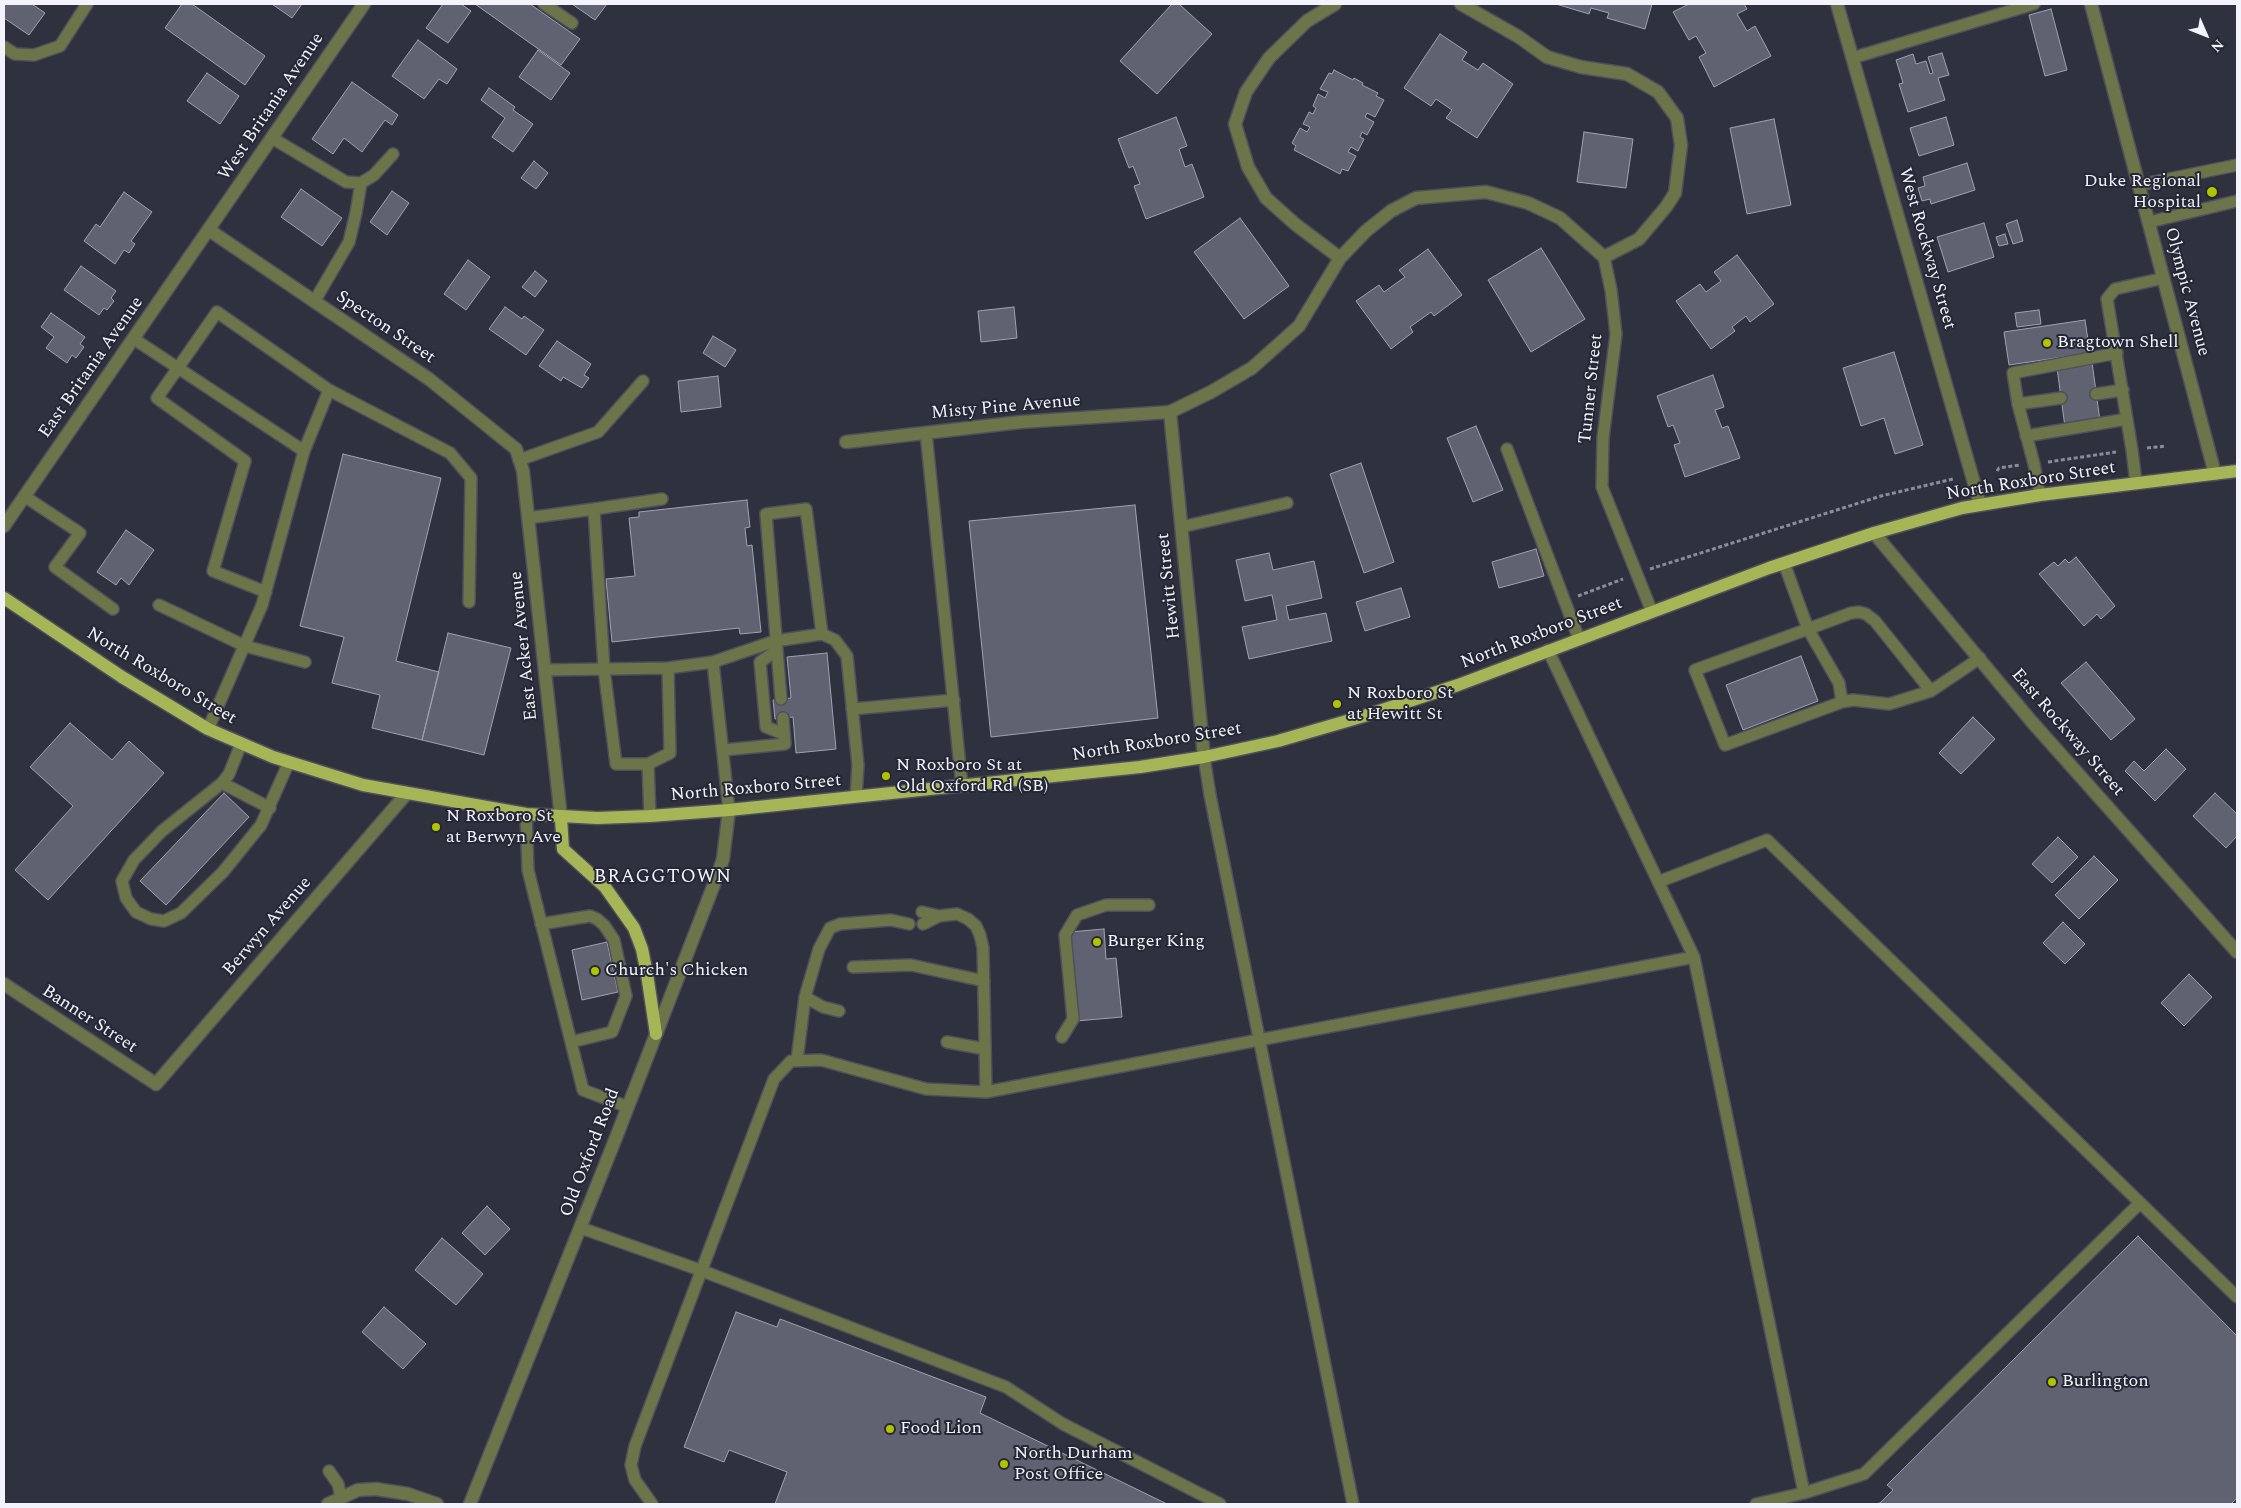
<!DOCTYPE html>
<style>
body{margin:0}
#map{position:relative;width:2241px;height:1508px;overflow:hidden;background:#30313e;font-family:Spectral,serif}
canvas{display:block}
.frame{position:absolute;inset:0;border:5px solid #f2f3fc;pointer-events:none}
.north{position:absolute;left:2181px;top:10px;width:50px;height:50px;-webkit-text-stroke:4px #262734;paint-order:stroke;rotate:134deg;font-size:14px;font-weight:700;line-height:20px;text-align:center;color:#f2f3fc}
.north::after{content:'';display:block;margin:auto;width:18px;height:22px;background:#f2f3fc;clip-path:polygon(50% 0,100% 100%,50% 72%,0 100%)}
</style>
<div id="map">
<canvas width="2241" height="1508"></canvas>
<div class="frame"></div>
<div class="north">N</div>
</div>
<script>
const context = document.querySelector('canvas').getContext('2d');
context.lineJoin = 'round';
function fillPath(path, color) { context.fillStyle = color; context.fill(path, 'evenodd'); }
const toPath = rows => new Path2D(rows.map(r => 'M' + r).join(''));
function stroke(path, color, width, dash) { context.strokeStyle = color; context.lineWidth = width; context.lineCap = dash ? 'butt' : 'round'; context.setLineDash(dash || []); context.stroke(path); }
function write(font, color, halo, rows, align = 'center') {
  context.font = font + ' Spectral,serif'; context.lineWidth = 4; context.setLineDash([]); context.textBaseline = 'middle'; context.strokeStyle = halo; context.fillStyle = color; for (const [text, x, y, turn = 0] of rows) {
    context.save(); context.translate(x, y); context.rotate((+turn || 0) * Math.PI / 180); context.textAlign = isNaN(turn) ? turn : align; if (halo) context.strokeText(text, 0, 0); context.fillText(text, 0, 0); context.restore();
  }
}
const building = toPath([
 [4,4,32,4,45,13,29,35,4,18,4,4],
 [182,4,192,4,265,56,245,85,165,28,182,4],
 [272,4,302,4,292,18,272,4],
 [443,4,461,4,471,11,448,43,426,28,443,4],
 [475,4,530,4,580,39,561,65,475,4],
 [572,4,607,4,595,20,572,4],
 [1172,4,1179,4,1212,34,1157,94,1120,61,1172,4],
 [1556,4,1652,4,1645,29,1607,18,1609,13,1591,8,1589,14,1556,4],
 [1689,4,1744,4,1747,9,1737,14,1747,31,1755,26,1771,56,1714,87,1699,57,1706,53,1696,36,1689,40,1673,12,1689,4],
 [2051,9,2067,70,2045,76,2029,15,2051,9],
 [1440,34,1467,52,1462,60,1478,70,1483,63,1513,84,1477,138,1446,118,1452,110,1436,99,1431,106,1404,88,1440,34],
 [418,40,457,69,447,84,439,79,424,99,392,76,418,40],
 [538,50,570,73,551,100,519,77,538,50],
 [1942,53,1949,75,1938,78,1945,100,1908,112,1899,84,1903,83,1896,60,1913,54,1916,64,1926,61,1930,74,1933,73,1928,57,1942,53],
 [1334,70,1353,80,1354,78,1363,83,1362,85,1378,93,1376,96,1384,100,1375,117,1367,113,1365,117,1374,122,1367,135,1362,132,1360,137,1364,139,1358,151,1351,147,1348,152,1356,156,1348,171,1342,169,1340,174,1294,150,1296,146,1292,143,1300,128,1307,132,1310,127,1303,124,1309,112,1313,114,1316,108,1313,106,1318,94,1325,98,1328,92,1320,89,1329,73,1332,74,1334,70],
 [207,73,239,96,220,124,187,101,207,73],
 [352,82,398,115,392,125,385,120,362,152,344,138,333,154,312,139,352,82],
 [489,88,515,107,513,110,533,124,513,152,492,137,505,118,481,100,489,88],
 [1176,117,1187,146,1179,149,1185,167,1192,164,1204,197,1146,219,1134,186,1140,184,1133,166,1129,168,1118,139,1176,117],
 [1946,117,1954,145,1919,156,1910,128,1946,117],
 [1774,119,1791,205,1747,214,1730,128,1774,119],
 [1584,132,1633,139,1626,188,1577,182,1584,132],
 [534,161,548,173,536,189,521,178,534,161],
 [1967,163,1975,190,1931,204,1930,199,1922,201,1918,188,1925,186,1923,177,1967,163],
 [301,189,342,218,322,246,281,217,301,189],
 [392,191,409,203,387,235,370,222,392,191],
 [124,192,152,212,131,241,135,244,129,253,124,250,115,264,84,241,96,224,100,227,124,192],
 [1240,218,1289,286,1244,319,1194,252,1240,218],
 [2017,220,2023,241,2013,244,2006,224,2017,220],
 [1984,223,1994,257,1948,272,1937,237,1984,223],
 [2005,234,2008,244,1999,246,1996,237,2005,234],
 [1541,248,1585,319,1531,352,1488,280,1541,248],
 [1428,249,1462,295,1434,316,1431,312,1410,327,1413,332,1391,349,1356,301,1379,285,1384,292,1405,277,1399,270,1428,249],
 [1737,255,1774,304,1750,322,1746,316,1732,327,1735,331,1711,349,1676,301,1700,284,1706,292,1721,281,1714,272,1737,255],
 [468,260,490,277,466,310,444,294,468,260],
 [81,266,116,291,111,298,114,301,107,310,104,308,99,315,64,290,81,266],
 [535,271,547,281,535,297,522,287,535,271],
 [505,307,522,319,524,316,544,330,526,355,489,329,505,307],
 [1014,307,1017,338,981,342,978,311,1014,307],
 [2039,310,2041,324,2017,327,2015,313,2039,310],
 [51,313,85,337,80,344,84,347,76,358,72,355,67,363,46,348,54,337,41,327,51,313],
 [2085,320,2090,353,2009,365,2004,332,2085,320],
 [713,336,736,350,725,367,703,353,713,336],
 [557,341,591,364,584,375,589,378,582,388,563,377,561,381,539,366,557,341],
 [1894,352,1923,445,1895,454,1884,418,1861,426,1843,368,1894,352],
 [2092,362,2100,421,2065,427,2057,368,2092,362],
 [1713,375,1724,407,1715,410,1722,428,1728,426,1740,458,1685,477,1674,445,1680,443,1673,425,1668,427,1657,396,1713,375],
 [718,376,721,407,681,412,678,381,718,376],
 [1476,426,1503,490,1473,502,1447,438,1476,426],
 [343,454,441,478,396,661,439,672,422,740,372,728,380,695,332,683,344,637,300,626,343,454],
 [1361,463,1394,562,1364,573,1330,474,1361,463],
 [747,500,750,527,745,528,747,546,752,545,761,632,740,634,739,628,612,642,606,579,635,576,629,518,639,517,639,512,747,500],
 [1135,505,1158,718,991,737,969,521,1135,505],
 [126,530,154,550,129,585,121,578,116,585,97,572,126,530],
 [1536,549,1544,576,1499,588,1492,562,1536,549],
 [1269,553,1273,570,1314,561,1322,598,1286,606,1289,620,1326,613,1332,641,1249,659,1242,627,1277,620,1272,595,1245,601,1236,560,1269,553],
 [2076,557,2115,606,2101,619,2097,614,2084,626,2039,574,2054,562,2058,566,2065,559,2069,563,2076,557],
 [1401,588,1410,617,1365,631,1356,602,1401,588],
 [448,633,511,648,484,755,422,740,448,633],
 [827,653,836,749,796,753,793,717,775,719,773,700,791,698,787,657,827,653],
 [1801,656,1818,701,1743,730,1726,685,1801,656],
 [2086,662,2135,719,2111,740,2061,683,2086,662],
 [1973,717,1995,739,1961,774,1939,753,1973,717],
 [70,723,112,760,129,741,164,773,48,900,15,870,73,806,30,767,70,723],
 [2166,749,2186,769,2155,801,2125,771,2134,761,2144,771,2166,749],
 [224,793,249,817,166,905,140,881,224,793],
 [2215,793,2237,814,2237,836,2226,848,2193,816,2215,793],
 [2058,837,2078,857,2052,883,2032,864,2058,837],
 [2094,856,2118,880,2079,919,2055,895,2094,856],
 [2063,922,2085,944,2065,964,2043,943,2063,922],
 [1104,929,1106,959,1116,958,1122,1017,1076,1021,1069,932,1104,929],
 [607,942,618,992,582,1000,572,950,607,942],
 [2189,974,2212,997,2184,1026,2161,1003,2189,974],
 [487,1206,510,1229,485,1255,462,1233,487,1206],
 [2138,1236,2237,1336,2237,1498,2231,1504,1874,1504,1880,1503,1893,1490,1887,1485,2138,1236],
 [442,1238,483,1274,456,1305,415,1270,442,1238],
 [384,1307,426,1344,403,1369,362,1332,384,1307],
 [736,1312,777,1327,780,1319,986,1397,980,1413,1167,1504,775,1504,787,1472,729,1450,724,1462,684,1447,736,1312]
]);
fillPath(building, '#616271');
stroke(building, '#a0a1b1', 1);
const service = toPath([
 [544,4,572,23],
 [4,47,15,54,34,55,60,46,87,4],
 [1852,58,2034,4],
 [272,138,346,182,361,183,374,175,393,154],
 [2139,185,2237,165],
 [2149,222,2237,201],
 [1604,257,1611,290,1616,334,1603,438,1602,487,1652,612],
 [314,302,349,242,356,213,361,183],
 [134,339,304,451],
 [2096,394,2123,390],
 [2018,404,2061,398],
 [926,433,962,786],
 [2026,436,2127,419],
 [1507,449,1579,639],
 [519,460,598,432,643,381],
 [2136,483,2132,450,2107,299,2115,289,2164,278],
 [2040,495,2034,464,2018,404,2013,373,2117,353],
 [24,496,80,533,55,567,113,609],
 [594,509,662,499],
 [528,518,594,509,604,669,616,764,648,764],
 [1181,527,1287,503],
 [1784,563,1808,629,1851,613,1859,612,1866,614,1875,621,1931,691,1980,658],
 [266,592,213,571,245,461,157,398,217,312,329,390,450,453,471,478,469,602],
 [159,605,245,646,305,662],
 [1548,650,1694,957,1804,1493],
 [776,651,760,662,766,727,784,734],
 [713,662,729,810],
 [545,670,668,668,713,662,775,641,822,634,835,640,847,656,858,765,856,797],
 [781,699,766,514,806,509,822,634],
 [1842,702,1839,683,1808,629,1695,670,1725,745,1842,702,1853,700,1889,704,1931,691],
 [852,709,954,700],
 [208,729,262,605,304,451,329,390],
 [241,744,229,774,222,783,162,831,134,860,122,881,126,898,136,912,151,919,164,921,181,913,223,872,261,825,289,762],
 [724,750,785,744,783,718],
 [1204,757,1210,795,1353,1504],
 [222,783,270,808],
 [526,814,528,870,583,1090,628,1107],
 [650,816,648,764,670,753,668,668],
 [1658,882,1767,840,2237,1297],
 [922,912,939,916],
 [541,924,590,916,597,919,604,925,614,940,626,996,612,1032,571,1042],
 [923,924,939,916,957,914,968,919,976,926,980,935,983,948,986,1092],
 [853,967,911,965,984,981],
 [839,1011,823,1007,805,997,819,949,830,928,840,924,891,920,909,924],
 [1062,1037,1073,1019,1065,935,1077,915,1106,905,1149,905],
 [947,1042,985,1049],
 [797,1060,805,997],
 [581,1228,700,1270,1006,1387,1063,1424,1220,1504],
 [329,1471,338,1484,341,1497],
 [652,1504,635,1480,631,1465,635,1446,774,1079,791,1061,821,1060,926,1089,986,1092,1694,957],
 [1756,1504,1804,1493,1864,1474,2140,1203]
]);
const minor = toPath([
 [1335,4,1307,21,1269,58,1246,92,1235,124,1248,167,1266,198,1295,224,1340,258],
 [1837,4,1980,504],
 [209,230,429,379,516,449,523,471,561,818],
 [1170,412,1204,757],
 [846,442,1021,422,1170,412,1211,392,1252,368,1299,326,1340,258,1366,231,1391,211,1416,198,1486,192,1528,203,1560,218,1604,257,1639,239,1666,207,1675,193,1681,145,1677,118,1658,92,1627,74,1581,67,1547,57,1519,37,1461,4],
 [4,526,364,4],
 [1874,533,2032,722,2237,952],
 [4,984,156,1084,407,793],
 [328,1504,358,1490,376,1489,408,1494,437,1504]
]);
const tertiary = toPath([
 [2091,4,2215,474],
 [470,1504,617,1135,718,874,723,859,729,810]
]);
const primary = toPath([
 [4,598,122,677,208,729,273,757,363,785,526,814,597,818,650,816,729,810,1140,767,1204,757,1278,741,1364,716,1458,685,1769,568,1874,533,1962,508,2040,495,2237,471],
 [561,818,563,849,605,887,634,928,642,949,647,974,656,1034]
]);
stroke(service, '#4f505c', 14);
stroke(minor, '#4f505c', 15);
stroke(tertiary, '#4f505c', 15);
stroke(primary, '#4f505c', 15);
stroke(toPath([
 [2147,448,2166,446],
 [2048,462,2116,452],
 [1997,471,1999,468,2020,465],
 [1650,569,1881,496,1953,479],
 [1578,596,1623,579]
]), '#8b8c97', 3, [4, 2.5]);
stroke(service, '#6c7549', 11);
stroke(minor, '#6c7549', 12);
stroke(tertiary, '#6c7549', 12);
stroke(primary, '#a6b657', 12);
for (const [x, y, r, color] of [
 [2212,192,6,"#b0c502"],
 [2047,343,5,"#b0c502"],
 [1337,704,5,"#b0c502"],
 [886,776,5,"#b0c502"],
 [436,827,5,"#b0c502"],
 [1097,942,5,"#b0c502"],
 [595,971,5,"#b0c502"],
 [2052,1382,5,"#b0c502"],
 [890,1429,5,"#b0c502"],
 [1004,1464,5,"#b0c502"]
]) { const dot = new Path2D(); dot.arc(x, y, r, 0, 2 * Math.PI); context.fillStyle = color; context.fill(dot); stroke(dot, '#262734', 2); }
write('18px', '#f2f3fc', '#262734', [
 ["West Britania Avenue",272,107,-56],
 ["West Rockway Street",1926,249,74],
 ["Olympic Avenue",2186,292,75],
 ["Specton Street",385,328,34],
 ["East Britania Avenue",92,368,-55],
 ["Tunner Street",1592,389,-84],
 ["Misty Pine Avenue",1006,408,-5],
 ["North Roxboro Street",2031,482,-9],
 ["Hewitt Street",1170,586,-96],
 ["North Roxboro Street",1542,634,-21],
 ["East Acker Avenue",525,646,-96],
 ["North Roxboro Street",161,677,31],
 ["East Rockway Street",2067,733,49],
 ["North Roxboro Street",1157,743,-9],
 ["North Roxboro Street",756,789,-5],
 ["Berwyn Avenue",268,927,-49],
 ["Banner Street",89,1020,33],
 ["Old Oxford Road",591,1153,-69]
]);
write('18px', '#f2f3fc', '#262734', [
 ["Duke Regional",2201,182,"right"],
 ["Hospital",2201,203,"right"],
 ["Bragtown Shell",2057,343],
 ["N Roxboro St",1347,694],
 ["at Hewitt St",1347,715],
 ["N Roxboro St at",896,766],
 ["Old Oxford Rd (SB)",896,787],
 ["N Roxboro St",446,817],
 ["at Berwyn Ave",446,838],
 ["Burger King",1107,942],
 ["Church's Chicken",605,971],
 ["Burlington",2062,1382],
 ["Food Lion",900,1429],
 ["North Durham",1014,1454],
 ["Post Office",1014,1475]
], 'left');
context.letterSpacing = '1px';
write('19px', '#f2f3fc', '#262734', [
 ["BRAGGTOWN",663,878]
]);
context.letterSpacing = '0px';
</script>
